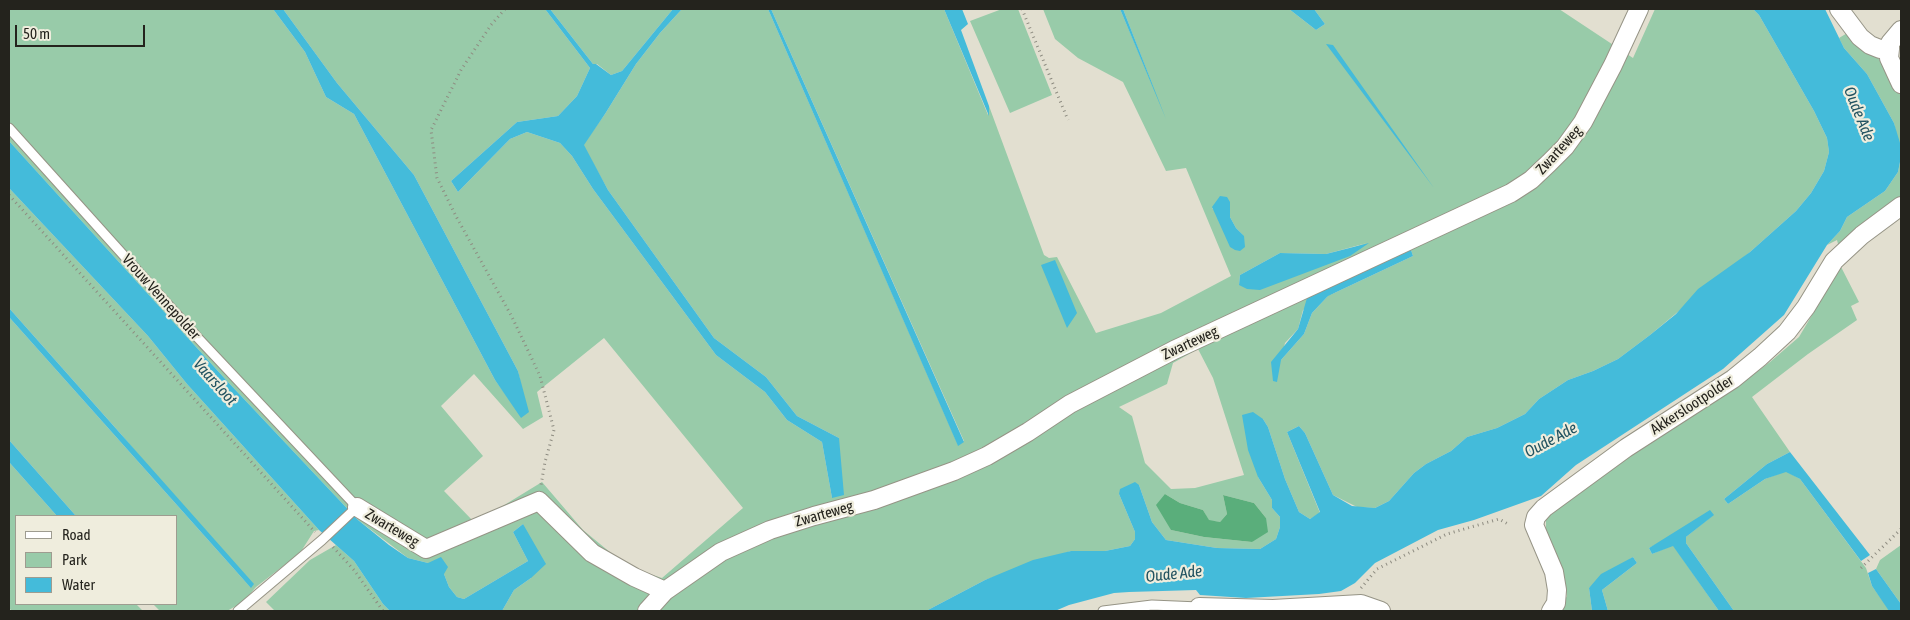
<!DOCTYPE html>
<style>
body{margin:0}
#map{position:relative;width:1910px;height:620px;overflow:hidden;background:#e2dfd0;font-family:"Asap Condensed",sans-serif}
canvas{display:block}
.frame{position:absolute;inset:0;border:10px solid #24231d;pointer-events:none}
.legend{position:absolute;left:15px;top:515px;width:162px;height:90px;box-sizing:border-box;background:#efeddd;border:1px solid #9e9c90;margin:0;padding:6px 9px;list-style:none;font-size:15px;color:#24231d}
.legend li{display:flex;align-items:center;gap:10px;height:25px}
.legend b{width:25px;border:1px solid #9e9c90}
.scale{position:absolute;left:15px;top:25px;width:130px;height:22px;box-sizing:border-box;border:2px solid #24231d;border-top:0;padding-left:6px;font-size:15px;line-height:18px;white-space:nowrap;color:#24231d;-webkit-text-stroke:4px #efeddd;paint-order:stroke}
</style>
<div id="map">
<canvas width="1910" height="620"></canvas>
<div class="frame"></div>
<ul class="legend">
<li><b style="height:6px;background:#fff"></b>Road</li>
<li><b style="height:14px;background:#98cba9"></b>Park</li>
<li><b style="height:14px;background:#44bbda"></b>Water</li>
</ul>
<div class="scale">50 m</div>
</div>
<script>
const context = document.querySelector('canvas').getContext('2d');
context.lineJoin = 'round';
function fillPath(path, color) { context.fillStyle = color; context.fill(path, 'evenodd'); }
const toPath = rows => new Path2D(rows.map(r => 'M' + r).join(''));
function stroke(path, color, width, dash) { context.strokeStyle = color; context.lineWidth = width; context.lineCap = dash ? 'butt' : 'round'; context.setLineDash(dash || []); context.stroke(path); }
function write(font, color, halo, rows, align = 'center') {
  context.font = font + ' "Asap Condensed",sans-serif'; context.lineWidth = 4.5; context.setLineDash([]); context.textBaseline = 'middle'; context.strokeStyle = halo; context.fillStyle = color; for (const [text, x, y, turn = 0] of rows) {
    context.save(); context.translate(x, y); context.rotate((+turn || 0) * Math.PI / 180); context.textAlign = isNaN(turn) ? turn : align; if (halo) context.strokeText(text, 0, 0); context.fillText(text, 0, 0); context.restore();
  }
}
fillPath(toPath([
 [9,9,273,9,305,52,326,97,354,114,495,380,522,417,522,390,518,371,414,175,337,83,283,9,545,9,590,68,577,96,558,116,517,122,451,181,458,192,510,139,527,132,560,143,572,156,593,189,716,355,765,392,787,420,822,442,832,498,839,438,797,416,766,377,714,338,608,190,583,145,605,114,636,64,660,33,682,9,768,9,958,445,964,441,771,9,944,9,988,115,989,106,1044,255,1049,258,1057,257,1096,333,1161,313,1231,276,1186,168,1166,171,1123,82,1078,58,1055,39,1043,9,1120,9,1154,89,1123,9,1289,9,1316,30,1325,24,1314,9,1559,9,1633,58,1655,9,1753,9,1759,15,1814,111,1827,138,1829,152,1824,171,1811,193,1796,211,1750,252,1650,335,1618,359,1593,371,1568,380,1539,399,1525,414,1497,428,1467,437,1451,451,1426,464,1414,473,1389,501,1375,508,1357,507,1333,495,1305,433,1299,426,1287,432,1320,513,1310,519,1299,512,1285,479,1268,427,1263,419,1258,477,1272,500,1272,508,1280,517,1280,527,1276,539,1260,549,1217,548,1166,540,1152,522,1139,485,1119,494,1135,532,1135,539,1130,546,1105,551,1071,551,985,580,926,611,502,611,514,590,531,578,523,524,513,532,528,561,464,599,457,597,449,587,444,574,428,563,408,558,358,520,227,381,9,141],
 [1212,208,1229,208,1230,217,1236,228,1244,236],
 [1367,243,1239,285,1240,275,1280,253,1326,254],
 [1411,250,1413,256,1328,296,1312,313,1304,334,1281,360,1285,343,1298,329,1303,310],
 [604,338,743,508,662,578,628,567,583,530,542,482,475,523,444,491,483,456,441,406,474,374,523,429,543,417,537,392],
 [1198,349,1213,378,1244,475,1195,488,1171,489,1145,463,1132,416,1119,407,1167,384,1173,363],
 [1165,494,1180,503,1203,510,1209,521,1220,522,1227,514,1223,495,1254,503,1266,518,1252,542,1204,537,1171,530],
 [550,9,673,9,622,71,611,75,597,64,593,64],
 [1002,9,1018,9,1052,95,1010,113,970,21],
 [1849,32,1880,60,1889,71,1901,95,1901,155,1894,123,1867,74,1844,48,1839,38],
 [1901,157,1901,201,1839,248,1837,240,1827,245,1840,231,1847,217,1885,191,1898,172],
 [9,188,148,336,187,384,319,530,314,531,300,553,256,587,243,602,227,611,160,611,153,604,176,604,176,516,76,516,9,440,9,317,251,588,120,433,9,308],
 [1839,263,1859,302,1851,306,1857,320,1808,354,1752,397,1790,452,1767,464,1724,499,1728,504,1765,479,1786,471,1800,479,1866,568,1872,586,1890,611,1734,611,1686,543,1686,537,1713,515,1649,548,1652,554,1673,545,1719,611,1608,611,1602,590,1637,563,1633,557,1589,588,1592,611,1559,611,1567,596,1562,572,1546,533,1546,519,1552,509,1686,417,1747,379,1770,362,1799,337,1831,283],
 [9,462,57,516,16,516,16,604,136,604,143,611,12,611,9,608],
 [336,545,354,561,383,604,390,611,275,611,266,602,310,560],
 [1901,545,1901,604,1876,569,1880,560]
]), '#98cba9');
fillPath(toPath([
 [1165,494,1180,503,1203,510,1209,520,1220,522,1227,514,1223,495,1254,503,1266,518,1268,532,1252,542,1204,537,1171,530,1156,505]
]), '#5aae7b');
fillPath(toPath([
 [273,9,283,9,337,83,414,175,518,371,529,412,521,418,495,380,354,114,326,97,305,52],
 [545,9,550,9,593,64,596,64,611,75,622,71,673,9,682,9,660,33,636,64,605,114,584,145,608,190,714,338,766,377,797,416,839,438,844,495,832,498,822,442,787,420,765,392,716,355,593,189,572,156,560,143,527,132,510,139,458,192,451,181,517,122,558,116,577,96,590,68],
 [768,9,771,9,964,442,958,446],
 [944,9,962,9,968,24,961,30,989,106,989,116],
 [1120,9,1123,9,1166,119],
 [1289,9,1314,9,1325,24,1316,30],
 [1753,9,1825,9,1844,48,1867,74,1894,123,1900,143,1901,157,1898,172,1885,191,1847,217,1840,231,1827,245,1784,315,1723,369,1576,465,1541,496,1474,520,1438,530,1375,563,1355,583,1341,591,1319,594,1246,598,1200,595,1196,590,1129,592,1114,593,1069,605,1055,611,926,611,985,580,1033,560,1071,551,1105,551,1130,546,1135,539,1135,532,1119,494,1120,489,1135,482,1139,485,1152,522,1166,540,1217,548,1260,549,1276,539,1280,527,1280,517,1272,508,1272,500,1258,477,1248,450,1242,415,1253,412,1263,419,1268,427,1285,479,1299,512,1310,519,1320,512,1287,432,1299,426,1305,433,1333,495,1352,506,1375,508,1389,501,1414,473,1426,464,1451,451,1467,437,1497,428,1525,414,1539,399,1568,380,1593,371,1618,359,1650,335,1676,314,1698,289,1750,252,1796,211,1811,193,1824,171,1829,152,1827,138,1814,111,1759,15],
 [1326,44,1333,45,1434,188],
 [9,141,227,381,358,520,389,545,408,558,428,563,441,557,448,567,444,574,449,587,457,597,464,599,528,561,513,532,523,524,546,564,531,578,514,590,502,611,390,611,383,604,354,561,319,530,187,384,148,336,9,188],
 [1220,196,1227,197,1230,202,1230,217,1236,228,1244,236,1245,247,1240,251,1235,250,1230,247,1212,207],
 [1369,243,1350,256,1260,290,1247,289,1239,285,1240,275,1280,253,1326,254],
 [1411,250,1413,256,1328,296,1312,313,1304,334,1281,360,1277,382,1273,381,1271,362,1298,329,1307,298],
 [1055,260,1077,313,1067,328,1041,265],
 [9,308,254,584,251,588,9,317],
 [9,440,76,516,57,516,9,462],
 [1790,452,1870,555,1861,561,1800,479,1786,472,1765,479,1728,504,1724,499,1767,464],
 [1710,510,1714,515,1686,537,1686,543,1734,611,1719,611,1673,546,1652,554,1649,548],
 [1633,557,1637,563,1602,590,1608,611,1592,611,1589,588,1601,574],
 [1876,569,1901,604,1901,611,1889,611,1872,586,1868,573]
]), '#44bbda');
const lane = toPath([
 [9,128,198,338,357,507,322,540,238,611],
 [1103,611,1152,605,1199,607]
]);
const street = toPath([
 [1839,9,1860,37,1870,45,1880,49,1890,49,1890,43,1901,30],
 [1890,49,1889,58,1901,84],
 [357,507,426,549,539,501,592,553,634,577,665,591,721,552,770,530,814,516,874,500,954,471,987,456,1028,432,1070,404,1174,350,1511,193,1531,180,1549,163,1565,147,1583,122,1613,65,1639,9],
 [1199,607,1273,609,1361,604,1381,611],
 [647,611,665,591],
 [1551,611,1556,603,1557,590,1554,572,1534,525,1536,517,1544,508,1626,448,1733,379,1760,357,1787,332,1806,307,1834,261,1862,235,1901,206]
]);
stroke(lane, '#969486', 11);
stroke(street, '#969486', 20);
stroke(toPath([
 [505,9,491,25,461,70,431,130,437,178,457,218,512,317,540,376,554,430,545,462,541,485],
 [1022,9,1068,120],
 [9,195,315,532],
 [333,547,354,570,383,611],
 [1861,568,1901,529],
 [1361,588,1377,569,1447,534,1499,519,1508,524]
]), '#8e8c81', 3, [1, 4]);
stroke(lane, '#fff', 9);
stroke(street, '#fff', 18);
write('15px', '#24231d', '#efeddd', [
 ["Zwarteweg",1559,150,-48],
 ["Vrouw Vennepolder",161,297,48],
 ["Zwarteweg",1190,343,-25],
 ["Akkerslootpolder",1692,405,-33],
 ["Zwarteweg",824,514,-16],
 ["Zwarteweg",392,528,31]
]);
write('italic 16px', '#225361', '#efeddd', [
 ["Oude Ade",1859,114,68],
 ["Vaarsloot",215,382,48],
 ["Oude Ade",1551,440,-28],
 ["Oude Ade",1174,574,-6]
]);
</script>
